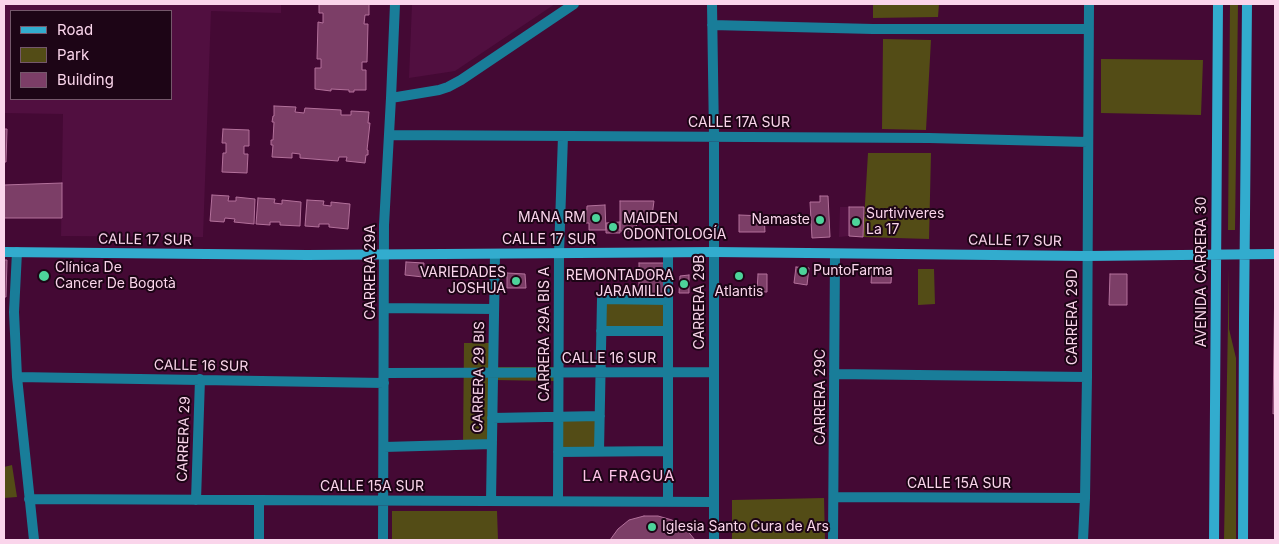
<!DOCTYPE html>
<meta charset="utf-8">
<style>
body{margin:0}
#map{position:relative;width:1279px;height:544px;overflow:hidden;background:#440934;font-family:Inter,sans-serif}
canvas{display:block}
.frame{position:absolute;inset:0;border:5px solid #fad5eb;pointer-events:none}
.legend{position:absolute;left:10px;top:10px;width:162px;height:90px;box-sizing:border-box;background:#1d0516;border:1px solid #75586b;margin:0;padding:6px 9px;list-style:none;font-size:15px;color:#fad5eb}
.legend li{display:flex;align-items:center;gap:10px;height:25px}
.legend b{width:25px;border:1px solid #75586b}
</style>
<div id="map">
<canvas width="1279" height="544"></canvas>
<div class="frame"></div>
<ul class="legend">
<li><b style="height:6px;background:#32acce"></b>Road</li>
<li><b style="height:14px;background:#534c16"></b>Park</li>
<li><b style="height:14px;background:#7c3e67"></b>Building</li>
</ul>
</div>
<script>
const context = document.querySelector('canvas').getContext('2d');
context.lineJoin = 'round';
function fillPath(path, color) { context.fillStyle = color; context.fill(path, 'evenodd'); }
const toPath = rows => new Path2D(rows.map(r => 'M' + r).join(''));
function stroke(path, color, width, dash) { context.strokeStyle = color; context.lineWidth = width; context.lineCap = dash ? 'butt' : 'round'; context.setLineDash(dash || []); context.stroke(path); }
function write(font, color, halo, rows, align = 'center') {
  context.font = font + ' Inter,sans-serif'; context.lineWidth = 4; context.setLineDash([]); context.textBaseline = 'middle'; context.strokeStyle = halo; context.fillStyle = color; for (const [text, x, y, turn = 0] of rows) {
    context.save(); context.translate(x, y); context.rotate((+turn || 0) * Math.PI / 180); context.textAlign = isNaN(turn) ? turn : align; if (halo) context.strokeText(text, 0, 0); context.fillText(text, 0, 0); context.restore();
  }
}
fillPath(toPath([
 [4,4,281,4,281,13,211,11,203,237,61,236,63,114,4,113],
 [11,11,171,11,171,99,11,99],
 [412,4,555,4,455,71,409,78],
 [840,207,849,207,849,236,839,237]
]), '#510f40');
fillPath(toPath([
 [873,4,939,4,938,17,873,18],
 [1230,4,1238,4,1235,230,1228,230],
 [883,39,931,40,926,130,882,129],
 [1101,59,1203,60,1201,115,1101,113],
 [868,153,931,153,929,239,863,237],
 [1229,268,1229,329,1236,358,1236,540,1224,540],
 [918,269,934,269,935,304,918,305],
 [602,300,667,301,667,330,603,330],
 [464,343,493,343,497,367,554,367,554,381,493,380,492,444,463,445],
 [600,416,599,451,558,452,558,417],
 [12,465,17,497,4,498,4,467],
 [824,498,825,540,732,540,732,500],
 [392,511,497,511,498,540,392,540]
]), '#534c16');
const building = toPath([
 [319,4,369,4,369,15,365,15,364,24,368,24,367,62,362,62,362,70,366,70,366,90,354,90,354,92,349,92,349,90,331,89,331,91,315,89,315,68,321,68,321,59,317,59,318,22,323,23,323,13,319,13,319,4],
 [274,106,296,107,295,112,304,113,305,108,341,110,341,115,351,115,351,111,369,112,368,123,370,123,367,150,368,150,368,155,366,155,365,163,346,161,347,157,339,157,338,161,300,158,300,154,292,153,292,158,272,157,273,145,271,145,271,140,273,140,274,122,272,122,273,116,274,116,274,106],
 [4,129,7,129,6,162,4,162,4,129],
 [223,129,249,130,249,146,244,146,244,154,248,154,247,173,222,172,223,153,226,153,226,143,222,143,223,129],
 [62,183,62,218,4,218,4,185,62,183],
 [212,195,229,196,228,201,236,201,236,197,255,199,254,224,234,222,235,219,225,218,224,222,210,221,212,195],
 [820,196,828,196,830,237,812,238,810,202,820,202,820,196],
 [258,198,275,199,274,203,282,204,282,200,301,202,300,226,280,225,280,222,270,222,270,225,256,224,258,198],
 [307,200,324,201,323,205,331,206,331,202,350,204,348,229,329,227,329,224,319,224,319,227,305,226,307,200],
 [620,201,654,201,652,216,637,216,636,231,620,231,620,201],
 [605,205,606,230,589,230,589,223,586,223,587,206,605,205],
 [849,207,864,207,863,237,849,236,849,207],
 [739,215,764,216,765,232,739,232,739,215],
 [620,222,620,233,606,233,606,223,620,222],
 [4,260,7,260,6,297,4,297,4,260],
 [406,262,424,263,423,277,405,275,406,262],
 [639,263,667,263,667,295,639,295,639,263],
 [796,267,809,268,807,285,794,283,796,267],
 [872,269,892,269,891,283,871,283,872,269],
 [1275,272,1275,413,1273,414,1275,272],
 [507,273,525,274,526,288,507,288,507,273],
 [758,274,767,274,767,292,757,292,758,274],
 [1110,274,1127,274,1127,305,1109,305,1110,274],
 [689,275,689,293,679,293,680,276,689,275],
 [644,516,658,516,672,520,686,529,695,540,610,540,618,529,629,520,644,516]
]);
fillPath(building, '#7c3e67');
stroke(building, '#b3719b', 1);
stroke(toPath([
 [712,4,714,137,714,540],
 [712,25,873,29,1089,29],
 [391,98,439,90,448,87,461,80,574,4],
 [389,135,929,138,1088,142],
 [17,252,14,312,17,377,34,540],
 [668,253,668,501],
 [384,308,494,309],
 [601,331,668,331],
 [384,373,714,372],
 [834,374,1087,377],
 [17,377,384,383],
 [492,418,600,416],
 [384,447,492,444],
 [599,451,602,299,668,300],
 [558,452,668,451],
 [834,497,1085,498],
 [29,499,714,502],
 [196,500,200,379],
 [259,500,259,540],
 [491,501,495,254],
 [558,501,559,253,563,136],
 [383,540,384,225,391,98,395,4],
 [833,540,835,254],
 [1083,540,1085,498,1087,377,1089,4]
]), '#197d99', 10);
stroke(toPath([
 [4,252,307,255,714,252,1087,256,1275,254],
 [1214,540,1218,4],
 [1243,540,1244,320,1247,4]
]), '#32acce', 10);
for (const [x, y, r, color] of [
 [596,218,5,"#4dd39a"],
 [820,220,5,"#4dd39a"],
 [856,222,5,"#4dd39a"],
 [613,227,5,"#4dd39a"],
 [803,271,5,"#4dd39a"],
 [44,276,6,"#4dd39a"],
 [739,276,5,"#4dd39a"],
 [516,281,5,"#4dd39a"],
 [684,284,5,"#4dd39a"],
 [652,527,5,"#4dd39a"]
]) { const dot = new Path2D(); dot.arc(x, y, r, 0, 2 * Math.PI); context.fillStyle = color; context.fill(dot); stroke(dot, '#1d0516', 2); }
write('14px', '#fad5eb', '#1d0516', [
 ["CALLE 17A SUR",739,123],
 ["CALLE 17 SUR",145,240,1],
 ["CALLE 17 SUR",549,240],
 ["CALLE 17 SUR",1015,241,1],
 ["CARRERA 29A",371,272,-90],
 ["AVENIDA CARRERA 30",1202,272,-90],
 ["CARRERA 29B",700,302,-90],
 ["CARRERA 29D",1073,317,-90],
 ["CARRERA 29A BIS A",545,334,-90],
 ["CALLE 16 SUR",609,359],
 ["CALLE 16 SUR",201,366,1],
 ["CARRERA 29 BIS",479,377,-89],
 ["CARRERA 29C",821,397,-90],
 ["CARRERA 29",184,439,-88],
 ["CALLE 15A SUR",959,484],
 ["CALLE 15A SUR",372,487]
]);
write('14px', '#fad5eb', '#1d0516', [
 ["Surtiviveres",866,214],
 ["La 17",866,230],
 ["MANA RM",586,218,"right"],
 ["MAIDEN",623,219],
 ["ODONTOLOGÍA",623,235],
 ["Namaste",810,220,"right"],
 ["Clínica De",55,268],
 ["Cancer De Bogotà",55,284],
 ["PuntoFarma",813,271],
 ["VARIEDADES",506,273,"right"],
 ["JOSHUA",506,289,"right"],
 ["REMONTADORA",674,276,"right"],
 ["JARAMILLO",674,292,"right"],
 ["Atlantis",739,292,"center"],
 ["Iglesia Santo Cura de Ars",662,527]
], 'left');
context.letterSpacing = '1px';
write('15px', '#fec4e7', '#1d0516', [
 ["LA FRAGUA",629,476]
]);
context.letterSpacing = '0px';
</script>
